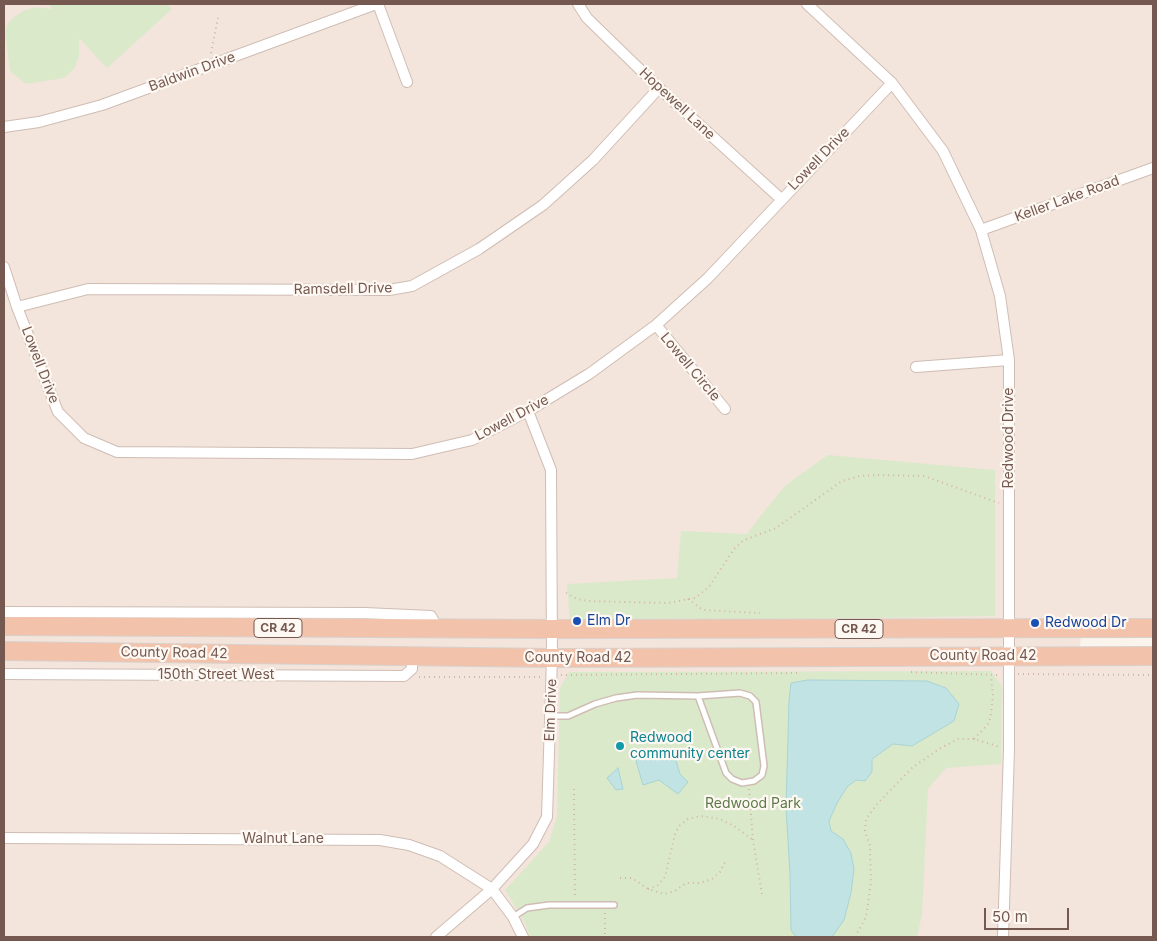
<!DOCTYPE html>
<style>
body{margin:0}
#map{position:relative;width:1157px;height:941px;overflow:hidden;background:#fbf4ec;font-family:Inter,sans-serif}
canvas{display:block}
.frame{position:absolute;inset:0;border:5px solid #755950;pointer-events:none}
.scale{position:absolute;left:984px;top:908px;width:85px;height:22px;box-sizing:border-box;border:2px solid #755950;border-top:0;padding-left:6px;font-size:15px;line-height:18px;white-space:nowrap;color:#755950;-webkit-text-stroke:4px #fef8f3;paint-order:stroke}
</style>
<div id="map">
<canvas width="1157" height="941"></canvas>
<div class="frame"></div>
<div class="scale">50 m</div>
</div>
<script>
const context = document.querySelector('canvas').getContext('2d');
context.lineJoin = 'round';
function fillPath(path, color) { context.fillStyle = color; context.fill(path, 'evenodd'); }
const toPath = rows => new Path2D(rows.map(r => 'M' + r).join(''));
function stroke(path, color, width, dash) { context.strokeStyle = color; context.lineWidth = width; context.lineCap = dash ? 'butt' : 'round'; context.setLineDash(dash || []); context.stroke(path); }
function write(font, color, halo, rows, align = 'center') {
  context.font = font + ' Inter,sans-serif'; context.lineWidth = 4.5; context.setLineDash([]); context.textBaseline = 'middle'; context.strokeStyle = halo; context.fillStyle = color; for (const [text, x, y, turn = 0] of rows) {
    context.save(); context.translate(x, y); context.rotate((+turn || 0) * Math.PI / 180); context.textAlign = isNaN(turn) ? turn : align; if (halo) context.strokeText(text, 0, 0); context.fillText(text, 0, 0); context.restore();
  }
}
fillPath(toPath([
 [4,4,1153,4,1153,628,1082,628,1079,655,1153,656,1153,937,4,937]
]), '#f3e5db');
fillPath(toPath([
 [48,4,167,4,172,9,107,68,79,38,79,56,75,67,69,74,64,78,26,84,10,71,5,31,9,22,17,15,25,10,36,7,52,9],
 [828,455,995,470,995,616,570,623,567,584,677,578,681,531,747,534,766,509,787,484],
 [991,671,1002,686,1001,764,946,768,928,789,922,915,917,937,530,937,525,923,505,890,549,842,557,816,560,688,569,672]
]), '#dbe9cb');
const water = toPath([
 [808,680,927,681,946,688,959,704,954,721,912,746,893,744,872,759,872,772,865,781,856,780,847,787,837,803,829,821,831,831,843,839,851,853,854,869,851,893,844,920,832,937,796,937,791,930,790,873,786,808,789,700,791,683,808,680],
 [674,754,680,774,688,782,678,794,659,780,643,785,636,761,637,758,642,756,660,757,674,754],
 [618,768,623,789,616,790,607,778,618,768]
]);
fillPath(water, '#c1e3e4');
stroke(water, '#a9d4d5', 1);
const service = toPath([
 [550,716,568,716,595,704,616,698,637,695,698,696,726,773,732,779,742,783,754,781,762,775,764,766,756,702,750,696,740,693,698,696],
 [513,917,527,908,549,905,614,905]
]);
const minor = toPath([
 [378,4,407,82],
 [578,4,587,18,659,88,781,199],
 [807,4,892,83,943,151,981,230,1000,296,1009,360,1009,749,1003,937],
 [4,127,39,122,102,105,376,4],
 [981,230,1153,168],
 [4,267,17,307,58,412,84,438,117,452,412,454,472,440,528,411,589,374,656,325,708,278,892,83],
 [17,307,88,289,389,290,412,286,479,249,543,205,593,160,659,88],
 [656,325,725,409],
 [916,367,1009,360],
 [4,612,365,613,431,616,438,629],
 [4,674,404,676,412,669,412,656],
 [4,838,380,840,409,845,440,856,492,889,513,917,523,937],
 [436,937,492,889,533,844,547,817,552,658,551,470,528,411]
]);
const trunk = toPath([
 [4,626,552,629,1153,628],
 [4,651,552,658,1153,656]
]);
stroke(service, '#cfbdb4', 8);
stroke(minor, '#cfbdb4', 12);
stroke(trunk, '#d8d1ce', 20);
stroke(toPath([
 [211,53,218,18],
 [566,593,577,599,588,601,668,603,695,598,709,587,734,549,744,540,776,528,842,481,860,476,878,475,924,476,999,503],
 [688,599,703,610,760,613],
 [911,672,998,675],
 [1018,674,1153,675],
 [561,675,801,673],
 [419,677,541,677],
 [974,739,989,723,991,714,993,696,991,676],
 [574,789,575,898],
 [749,789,753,840,762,895],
 [620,878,632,878,648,889,664,894,675,891,686,883,700,883,712,879,720,872,725,862],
 [648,889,657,886,665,877,675,834,680,825,688,819,701,816,720,819,734,826,753,840],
 [605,913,605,937],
 [855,937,866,917,871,883,870,846,865,831,866,819,878,803,912,768,939,749,958,739,974,739,1000,747]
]), '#d4b4a8', 2, [1, 4]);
stroke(service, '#fff', 5);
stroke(minor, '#fff', 10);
stroke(trunk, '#f2c2aa', 18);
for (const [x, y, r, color] of [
 [577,621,5,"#1a4fb4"],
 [1035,623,5,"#1a4fb4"],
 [620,746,5,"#0f9aa8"]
]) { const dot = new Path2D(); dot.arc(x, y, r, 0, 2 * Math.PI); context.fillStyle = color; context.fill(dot); stroke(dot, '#fef8f3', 2); }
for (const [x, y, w] of [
 [278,628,48],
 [859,629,48]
]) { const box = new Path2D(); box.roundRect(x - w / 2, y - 9.5, w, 19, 4); context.fillStyle = '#fef8f3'; context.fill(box); stroke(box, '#755950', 1); }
write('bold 12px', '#755950', null, [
 ["CR 42",278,628],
 ["CR 42",859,629]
]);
write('14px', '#755950', '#fef8f3', [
 ["Baldwin Drive",192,72,-20],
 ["Hopewell Lane",677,104,43],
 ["Lowell Drive",819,159,-46],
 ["Keller Lake Road",1067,199,-20],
 ["Ramsdell Drive",343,289,-1],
 ["Lowell Drive",40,365,69],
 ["Lowell Circle",690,367,50],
 ["Lowell Drive",512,418,-28],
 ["Redwood Drive",1009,438,-90],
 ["County Road 42",174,653,1],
 ["County Road 42",983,656],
 ["County Road 42",578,658],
 ["150th Street West",216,675],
 ["Elm Drive",551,710,-88],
 ["Walnut Lane",283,839]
]);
write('14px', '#164399', '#fef8f3', [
 ["Elm Dr",587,621],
 ["Redwood Dr",1045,623]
], 'left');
write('14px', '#0d838f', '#fef8f3', [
 ["Redwood",630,738],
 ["community center",630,754]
], 'left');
write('14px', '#5e7a49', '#fef8f3', [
 ["Redwood Park",753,804]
]);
</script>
